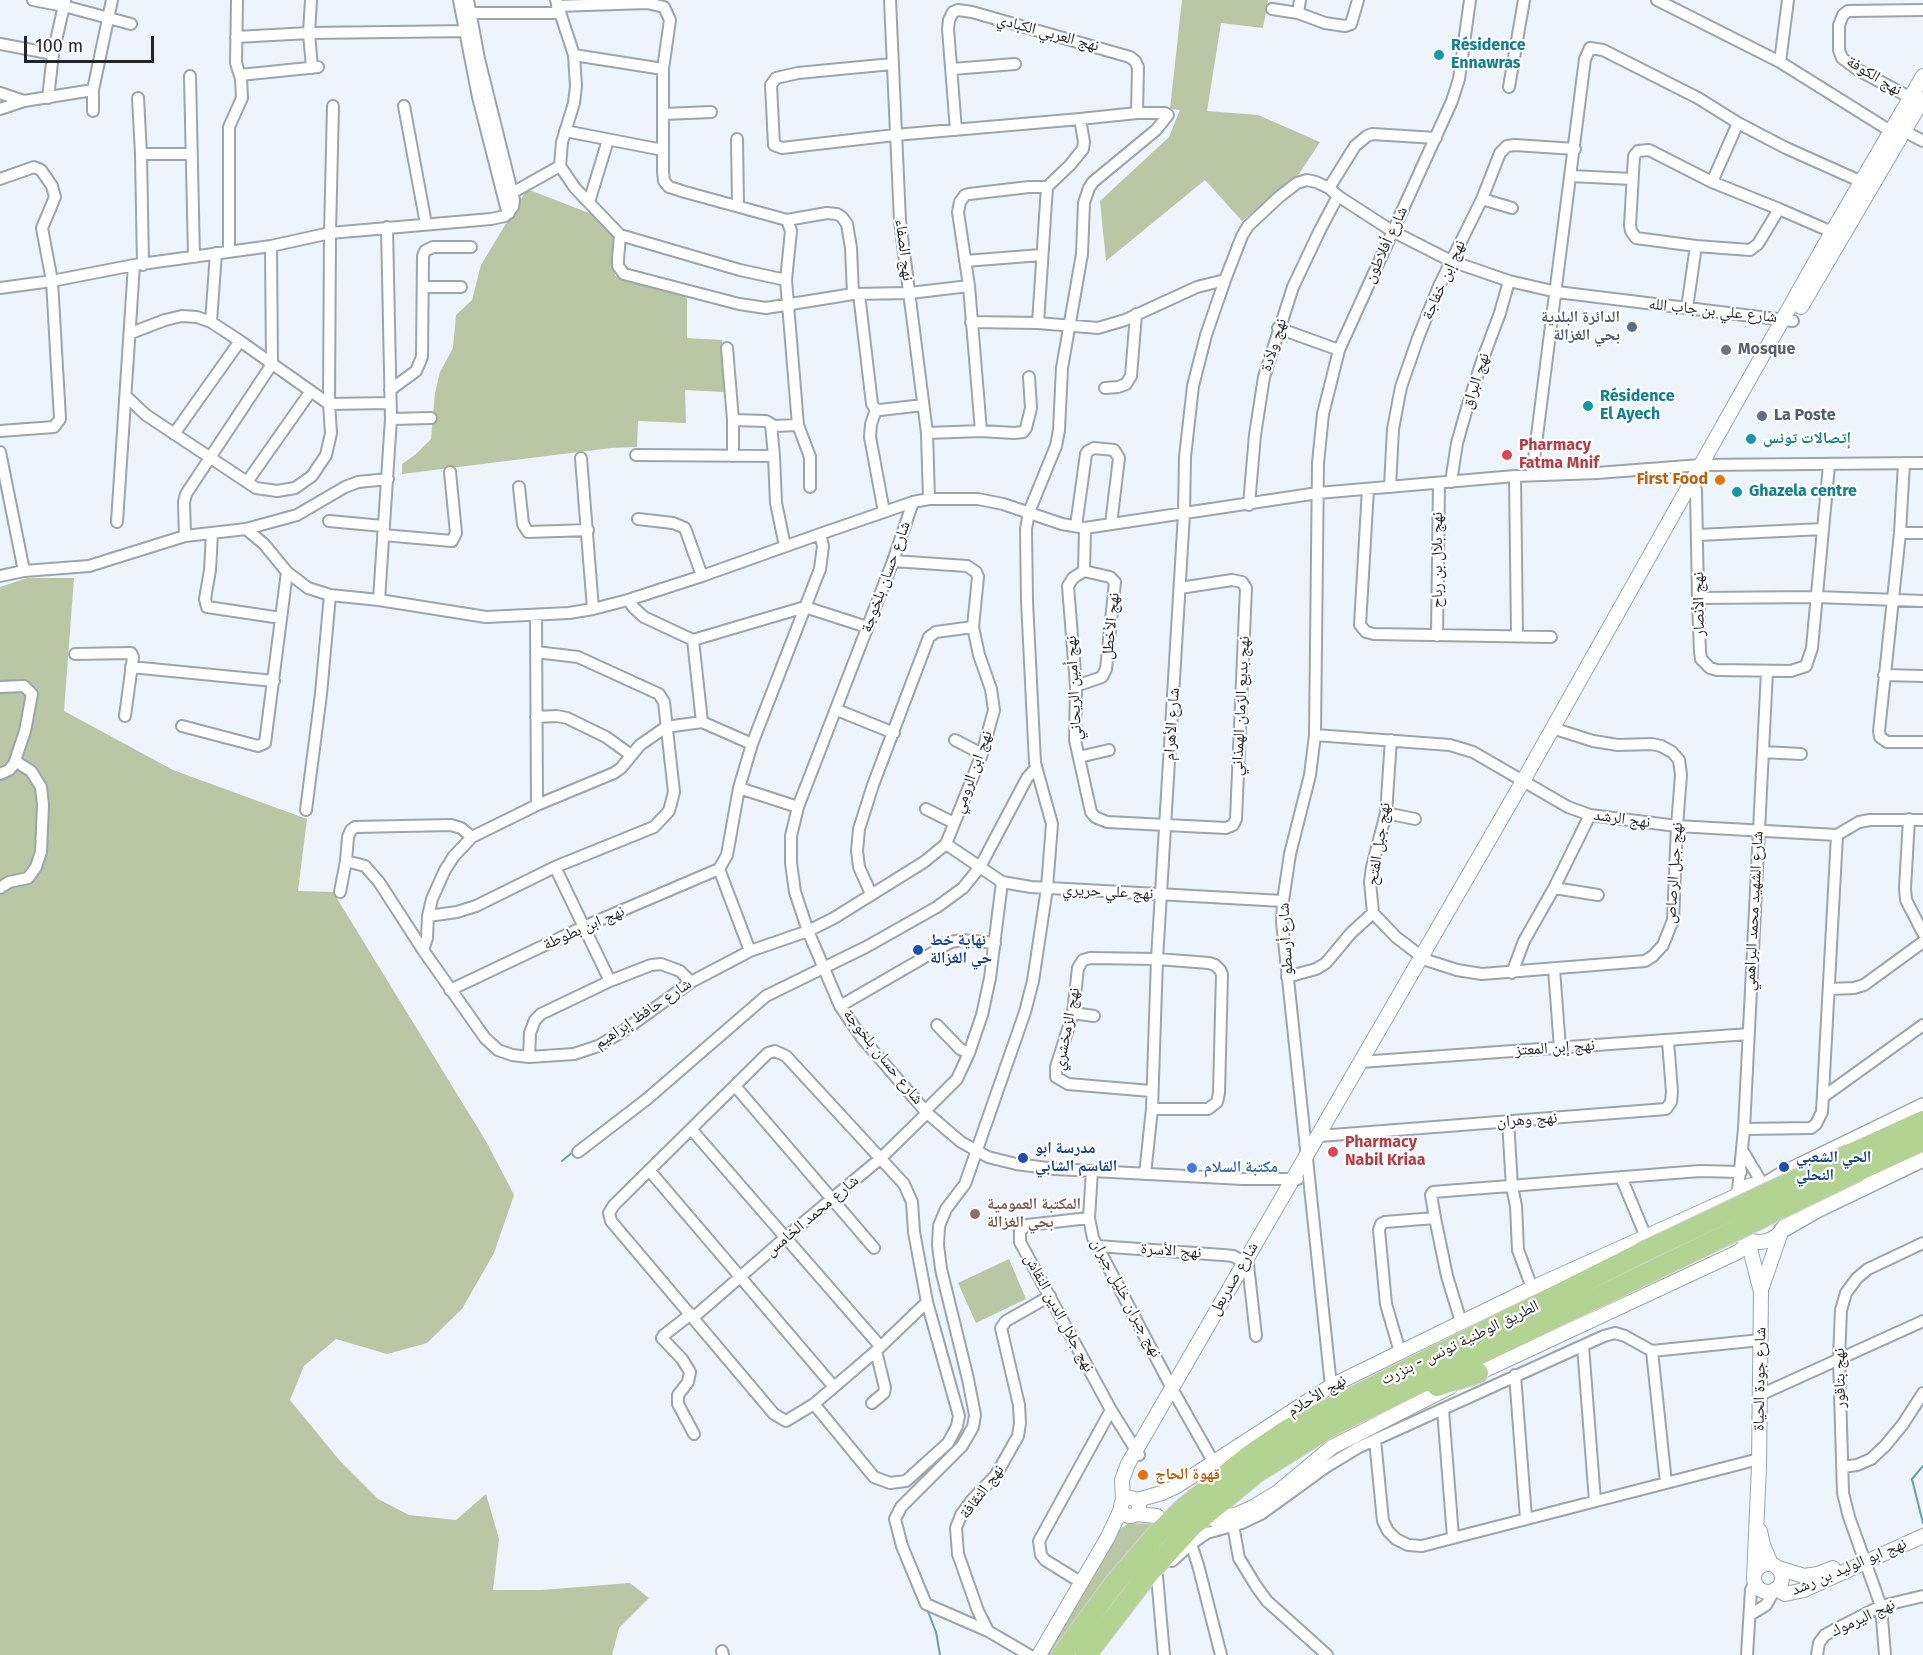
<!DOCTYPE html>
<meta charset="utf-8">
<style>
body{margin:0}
#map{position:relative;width:1923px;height:1655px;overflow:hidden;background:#edf4fc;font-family:"Fira Sans",sans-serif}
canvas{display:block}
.scale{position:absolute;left:24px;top:36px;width:130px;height:27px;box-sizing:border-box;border:3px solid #232528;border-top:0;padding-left:8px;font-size:18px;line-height:21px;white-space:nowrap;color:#232528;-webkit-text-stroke:4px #fff;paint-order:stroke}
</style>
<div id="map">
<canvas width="1923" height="1655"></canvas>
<div class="scale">100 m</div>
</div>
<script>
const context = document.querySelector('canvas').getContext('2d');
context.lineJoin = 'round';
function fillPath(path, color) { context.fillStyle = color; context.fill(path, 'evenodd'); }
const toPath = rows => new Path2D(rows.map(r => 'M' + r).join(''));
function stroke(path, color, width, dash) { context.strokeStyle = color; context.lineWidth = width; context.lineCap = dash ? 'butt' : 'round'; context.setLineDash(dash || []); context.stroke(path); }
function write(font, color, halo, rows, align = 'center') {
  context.font = font + ' "Fira Sans","Noto Naskh Arabic",sans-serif'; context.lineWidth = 4.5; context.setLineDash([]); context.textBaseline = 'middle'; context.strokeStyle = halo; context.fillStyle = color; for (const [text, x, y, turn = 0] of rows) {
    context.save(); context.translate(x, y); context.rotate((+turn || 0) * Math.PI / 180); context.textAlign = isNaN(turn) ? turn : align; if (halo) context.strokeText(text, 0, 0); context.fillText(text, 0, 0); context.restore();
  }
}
fillPath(toPath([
 [1182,0,1268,0,1263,28,1221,23,1207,111,1258,115,1320,142,1299,174,1242,221,1205,180,1106,261,1100,201,1169,137,1180,110,1170,109],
 [527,189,612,222,615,276,687,294,687,338,722,340,724,392,685,390,686,423,638,421,637,447,611,448,402,474,402,464,416,454,431,439,435,393,440,372,453,348,456,315,472,300,481,265],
 [27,578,74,578,64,711,173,770,307,819,298,891,333,892,487,1143,514,1195,494,1253,462,1309,427,1343,387,1354,336,1339,304,1366,290,1400,340,1461,378,1499,409,1515,456,1520,486,1494,499,1539,493,1590,541,1590,630,1583,649,1598,619,1628,612,1655,0,1655,0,587],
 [1009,1259,1026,1299,976,1323,958,1283],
 [1129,1523,1157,1524,1111,1571,1051,1655,1046,1655,1119,1530]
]), '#b9c7a4');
stroke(toPath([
 [627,1108,662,1079],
 [562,1161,574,1151],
 [1923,1466,1912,1479,1923,1523],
 [927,1609,936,1632,940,1655]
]), '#65a1af', 2);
const minor = toPath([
 [33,0,64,6,131,24],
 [311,0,309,33,312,68],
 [459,0,478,97,506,207,509,213],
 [556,0,574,55,576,86,574,103,562,142,560,166,575,188,620,235,618,259,618,266,624,274,739,304,766,308,853,294,910,293,969,286],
 [890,0,900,221,927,433,929,499],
 [1657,0,1780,62,1892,132],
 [557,6,647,3,664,7,670,20,663,69,663,172,664,181,669,187,685,192,787,220,827,213,837,214,842,217,847,224,851,248,853,294],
 [1272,9,1298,13,1325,23,1345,26,1351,24,1358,0],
 [466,13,558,13],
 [1298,13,1300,0],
 [236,37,309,33,472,31],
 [0,44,53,54],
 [574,55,663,69],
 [1780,62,1788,0],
 [892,64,798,73,776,78,771,85,774,145,782,148,895,135,1080,119,1137,113,1165,113,1168,115,1156,130,1093,182,1089,188,1084,203,1082,254,1062,368,1059,430,1056,446,1029,512,1026,529,1027,601,1035,763,1052,824,1047,888,1033,981,1025,1012,965,1184,946,1209,939,1226,938,1245,941,1269,968,1379,975,1415,973,1427,962,1446,901,1507,895,1519,902,1546,926,1604,988,1631],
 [952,69,1015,64],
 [240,75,318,67],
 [190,76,194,257],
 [1509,87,1524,0],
 [0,93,24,101],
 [48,98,53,54,65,1],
 [138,98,141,154,143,265],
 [1915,100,1858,70,1842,58,1839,50,1839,25,1843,15,1848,11,1923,10],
 [404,106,426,224],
 [0,109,24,101,93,90],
 [93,111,93,90,112,0],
 [664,114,711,112],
 [956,130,948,29,949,20,953,12,958,10,972,12,1130,57,1135,61,1138,67,1137,113],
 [565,131,663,150],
 [1904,131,1923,141],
 [737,139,738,205],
 [141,154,191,154],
 [1571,176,1632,179],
 [0,179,34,167,41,170,52,186,55,197,42,228,52,281,60,419,54,427,0,431],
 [1712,182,1738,123],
 [1047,187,1070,165,1083,149,1084,142,1080,119],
 [1329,188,1355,146,1367,136,1372,134,1436,138],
 [512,193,560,166],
 [1482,199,1512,208],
 [589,202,608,140],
 [1779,209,1758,244,1750,250,1696,246,1636,238,1631,231,1630,225,1634,156,1638,151,1649,150,1712,182,1779,209,1832,232],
 [620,235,740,270,786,280],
 [229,251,229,127,242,98,241,79,236,63,237,0],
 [965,261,1041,255],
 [423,287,461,287],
 [0,288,52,281,134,265,271,246,330,233,491,219,505,216,513,207,514,200,479,59,468,0],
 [859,294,872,404,875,409,880,410,923,405],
 [1687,308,1696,246],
 [211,322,216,253],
 [971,322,1038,323,1098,328,1125,320,1197,287,1225,280],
 [1038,323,1047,187],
 [1278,328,1339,350],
 [131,333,165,320,182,316,197,317,211,322,240,341,329,404,389,403],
 [727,348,733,420,733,456],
 [1105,388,1118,387,1126,384,1131,376,1136,314],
 [390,390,416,371,422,357,423,256,425,251,433,247,471,247],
 [126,396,146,415,256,488,277,491,295,488,312,476,326,455,331,433,329,404,330,233,333,106],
 [876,410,871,424,870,437,884,512],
 [391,419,431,418],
 [733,420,766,421,771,424,774,456],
 [798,425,810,457,810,487],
 [773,426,798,425,786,280,791,231,787,220],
 [981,431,969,286,958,212,960,202,965,195,969,194,1029,187,1047,187],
 [927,433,981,431,1014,433,1023,432,1026,428,1031,408,1029,377],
 [174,434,240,341],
 [0,452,24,571],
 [636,455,774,456,776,503,785,546],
 [581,458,593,609],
 [1904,463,1900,533,1879,731,1880,737,1887,742,1923,742],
 [1532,475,1585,59,1590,48,1603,50,1698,98,1738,123,1786,148,1862,182],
 [1515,476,1517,636],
 [1693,480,1696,490,1698,598,1700,652,1701,659,1710,668,1717,670,1791,671,1806,666,1812,648,1829,465],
 [247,482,311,391],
 [1451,482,1457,443,1467,408,1482,361,1500,313,1509,281],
 [519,487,523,524,528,532,588,530],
 [1390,487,1393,429,1401,387,1418,338,1439,286,1482,199,1500,153,1507,146,1515,145,1575,149],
 [1368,489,1360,625,1366,632,1374,634,1551,637],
 [913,502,893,561,798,807,791,836,791,863,795,892,808,931,840,1006,862,1038,927,1113,961,1142,988,1157,1016,1164,1055,1169,1243,1179,1298,1179],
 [1249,505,1255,435,1264,377,1293,287,1320,230,1338,196],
 [638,519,673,523,685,528,702,576],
 [329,521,383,526],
 [117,522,134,265],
 [1076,526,1086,454,1088,451,1094,448,1114,450,1119,458,1111,524],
 [1085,528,1084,571,1073,578,1068,586,1076,686,1075,740,1091,812,1095,817,1107,822,1226,828,1233,825,1236,819,1246,588,1242,582,1232,580,1180,588],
 [246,529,297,515,345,487,358,482,388,479],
 [212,533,210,570,205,599,207,607,281,618],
 [1900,533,1923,533],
 [383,535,452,541,456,533,450,472],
 [1698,535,1823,529],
 [185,536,184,502,186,494,272,364,271,246],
 [0,576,24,571,89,566,185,536,246,529,264,544,287,572,308,588,330,595,379,600,486,617,569,613,593,609,628,600,702,576,820,534,913,502,929,499,978,499,1003,504,1062,524,1085,528,1318,493,1515,476,1597,473,1701,465,1923,463],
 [1698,598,1817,597,1923,601],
 [379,600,391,419,387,227],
 [628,600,634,608,644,617,693,640,805,607,867,627],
 [536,615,537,805],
 [1437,636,1439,483],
 [693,640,702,722],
 [75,654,131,653,133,657,125,716],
 [131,667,274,681],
 [1884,675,1923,676],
 [1076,686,1102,677,1106,669,1115,582,1110,577,1084,571],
 [0,687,24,686,32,694,25,731,14,764,9,770,0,774],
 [837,710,894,733],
 [536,717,557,716,567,718,606,737,631,755],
 [182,726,258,746,265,743,287,572],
 [1315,735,1450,745,1473,752,1568,807,1590,815,1677,826,1837,835,1859,822,1870,820,1923,820],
 [955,740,982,754],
 [1391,740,1386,813,1372,867,1370,882,1373,913,1396,937,1426,960,1457,970,1482,974,1645,961,1653,956,1663,945,1673,920,1677,826,1681,775,1679,760,1672,752,1661,746,1652,744,1618,745,1593,741,1552,728],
 [752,744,702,722,666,727,640,745,621,768,614,773,537,805,472,837,454,856,445,870,432,899,428,916,427,938,423,950,485,1038,498,1050,512,1055,529,1057,574,1054,598,1046,622,1032,691,982,750,951,808,931,834,918,924,862,946,844,982,754,994,710,991,689,979,655,973,627,978,577,976,572,967,566,893,561],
 [1763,752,1801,754],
 [1079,757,1109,750],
 [739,788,798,807],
 [926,809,954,823],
 [306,810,321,694,330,595],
 [1386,813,1415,819],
 [1909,819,1905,888,1906,900,1923,933],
 [946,844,1002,882,1031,887,1283,901],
 [346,861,365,866,379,882,423,950],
 [555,867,610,981],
 [0,888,9,882,28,878,36,867,41,852,43,805,41,787,31,771,15,761],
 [1554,888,1598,895],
 [340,892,346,861,348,837,351,830,355,827,451,825,461,828,472,837],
 [871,894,859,867,857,851,859,829,873,785,929,637,936,632,973,627],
 [428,916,457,912,476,906,555,867,654,827,669,811,674,792,664,702,659,694,578,657,536,652],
 [750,951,719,869,727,855,739,788,752,744,820,569,823,546,820,534],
 [1554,969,1560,1048],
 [1512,973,1524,941,1554,888,1590,815],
 [1287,977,1316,969,1326,963,1351,933,1373,913],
 [1829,989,1854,988,1864,985,1923,942],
 [450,990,583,927,719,869],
 [840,1006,951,942,962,940,995,943],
 [1073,1013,1094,1016],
 [937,1025,960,1049,969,1053],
 [529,1057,530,1033,535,1020,541,1014,610,981,651,965,661,964,680,971,691,982],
 [1360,1062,1749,1034],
 [735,1086,874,1248],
 [1151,1091,1068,1084,1056,1077,1056,1067,1073,1013,1078,968,1083,960,1090,958,1157,959,1209,963,1215,965,1220,970,1222,974,1219,1093,1217,1102,1208,1109,1152,1109],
 [1823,1097,1923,1025],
 [926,1110,957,1079,969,1053,982,1015,990,978,1002,882],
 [1508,1121,1512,1187,1516,1206,1518,1250,1532,1288],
 [691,1129,880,1346],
 [1744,1129,1811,1128,1816,1124,1822,1112,1837,835],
 [1319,1136,1666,1109,1671,1102,1672,1092,1668,1041],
 [578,1152,647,1099,766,996,866,947,937,907,963,888,980,867,1027,778,1036,768],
 [1744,1153,1762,1183],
 [649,1170,834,1387],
 [1092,1171,1089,1218,1093,1238,1175,1394,1214,1463],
 [1145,1174,1152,1109,1157,959,1184,514,1185,457,1193,386,1206,335,1225,280,1242,236,1248,226,1279,197,1297,183,1307,180,1316,182,1329,188,1338,196,1392,231,1451,261,1509,281,1557,292,1793,321],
 [1621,1177,1646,1237],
 [1738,1191,1744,1129,1767,671],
 [1089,1218,1027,1225,1020,1231,1020,1242,1111,1410,1139,1455],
 [1097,1246,1223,1255,1233,1256,1244,1262,1248,1265,1256,1336],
 [691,1314,664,1335,662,1338,682,1359,690,1372,688,1382,678,1395,678,1404,694,1434],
 [694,1317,786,1237,881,1158,927,1113],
 [1461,1322,1447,1276,1435,1218,1431,1195,1433,1192,1700,1171,1741,1172],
 [1583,1346,1595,1501],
 [1652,1351,1666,1483],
 [1400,1352,1386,1304,1379,1230,1381,1224,1385,1222,1435,1218],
 [1515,1375,1526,1518],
 [1331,1386,1282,922,1283,901,1290,854,1310,775,1315,735,1318,463,1323,414,1339,350,1452,101,1459,79,1470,0],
 [1760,1395,1923,1321],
 [872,1403,884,1393,885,1388,876,1351],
 [814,1404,874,1477,890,1483,906,1481,948,1443,957,1426,959,1416,927,1302,914,1232,912,1202,904,1184,786,1056,775,1051,768,1053,614,1205,609,1213,611,1221,774,1414,786,1421,814,1404,834,1387,876,1351,927,1302],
 [1443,1410,1453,1537],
 [1375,1440,1383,1521,1388,1531,1396,1539,1408,1545,1422,1546,1759,1459],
 [1842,1467,1857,1465,1871,1459,1885,1446,1903,1424,1923,1393],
 [1233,1525,1239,1558,1256,1586,1267,1601,1327,1655],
 [1191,1544,1198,1565,1221,1655],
 [1172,1561,1191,1544,1207,1533,1242,1523,1261,1514,1326,1467,1359,1447,1604,1336,1615,1333,1625,1336,1652,1351,1761,1340],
 [1157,1576,1164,1655],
 [1082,1583,1045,1560,1041,1555,1039,1541,1111,1410],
 [1750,1615,1766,1605,1774,1591],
 [722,1651,723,1655],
 [1029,1655,988,1631,978,1611,958,1554,956,1528,961,1515,972,1500,996,1475,1018,1436,1020,1423,1019,1405,1001,1328,1006,1321,1050,1296],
 [1747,1655,1751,1590,1755,1581],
 [1817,1655,1819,1643,1825,1635,1836,1629,1881,1606,1923,1596],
 [1885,1655,1881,1606,1849,1517,1843,1493,1839,1358,1841,1310,1846,1293,1857,1278,1868,1269,1923,1243]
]);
const tertiary = toPath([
 [1801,307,1923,99],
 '1730 1213a29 29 0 1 1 58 0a29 29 0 1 1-58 0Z',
 [1752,1241,1750,1249,1761,1292,1759,1466,1754,1579],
 [1762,1287,1781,1232],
 [1470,1377,1738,1252,1751,1241],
 '1121 1507a9 9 0 1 1 18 0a9 9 0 1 1-18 0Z',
 [1123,1500,1122,1480,1128,1464,1523,781,1832,232,1923,76],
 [1137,1500,1162,1493,1177,1486,1331,1386,1532,1288,1734,1197],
 [1135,1514,1157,1516],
 [1213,1519,1238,1514,1255,1506,1278,1492,1332,1447,1450,1387],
 [1760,1531,1763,1545,1771,1564],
 '1754 1578a14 14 0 1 1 28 0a14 14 0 1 1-28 0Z',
 [1778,1568,1804,1576,1818,1574,1833,1568],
 [1776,1589,1785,1594,1804,1590,1923,1536],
 [1039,1655,1108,1537,1121,1509]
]);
const secondary = toPath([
 [1767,1184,1783,1174,1923,1106],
 [1782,1230,1817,1210,1923,1159]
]);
const motorway = toPath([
 [1850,1154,1923,1121],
 [1858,1171,1923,1141],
 [1437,1386,1478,1373],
 [1062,1655,1114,1584,1157,1534,1185,1507,1250,1455,1287,1430,1641,1253],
 [1086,1655,1148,1574,1193,1525,1256,1473,1333,1425,1646,1274]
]);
stroke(minor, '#9ea4ab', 14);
stroke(tertiary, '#9ea4ab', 16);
stroke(secondary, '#9ea4ab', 18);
stroke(motorway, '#d3d3d4', 22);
stroke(minor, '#fff', 10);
stroke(tertiary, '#fff', 14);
stroke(secondary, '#fff', 15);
stroke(motorway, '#b2d392', 20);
const motorwayBridge = toPath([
 [1641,1253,1850,1154],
 [1646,1274,1858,1171]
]);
stroke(motorwayBridge, '#d3d3d4', 22, []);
stroke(motorwayBridge, '#b2d392', 20);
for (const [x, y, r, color] of [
 [1439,55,6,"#0f9aa8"],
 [1632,327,6,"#5c6f8a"],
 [1726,350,6,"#6b7280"],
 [1588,406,6,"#0f9aa8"],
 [1762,416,6,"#5c6f8a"],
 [1751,439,6,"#0f9aa8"],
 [1507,455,6,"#e0444e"],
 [1720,480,6,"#e8710a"],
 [1737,492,6,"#0f9aa8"],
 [918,950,6,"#1a4fb4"],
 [1333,1152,6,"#e0444e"],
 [1023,1158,6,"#1a4fb4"],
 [1784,1167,6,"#1a4fb4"],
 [1192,1168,6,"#3f7fe0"],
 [975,1214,6,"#8d6e63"],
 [1143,1475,6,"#e8710a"]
]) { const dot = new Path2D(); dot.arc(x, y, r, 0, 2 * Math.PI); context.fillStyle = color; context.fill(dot); stroke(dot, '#fff', 2); }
write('16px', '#232528', '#fff', [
 ["نهج العربي الكبادي",1048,33,15],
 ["نهج الكوفة",1874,76,31],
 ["شارع أفلاطون",1386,245,-65],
 ["نهج الصفاء",904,250,83],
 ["نهج إبن خفاجة",1444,280,-66],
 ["شارع علي بن جاب الله",1713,311,6],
 ["نهج ولاّدة",1274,345,-73],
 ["نهج البراق",1476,381,-72],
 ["نهج بلال بن رباح",1438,560,-90],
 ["شارع حسان بلخوجة",886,577,-70],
 ["نهج الأنصار",1699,604,-91],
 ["نهج الأخطل",1111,626,-84],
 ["نهج أمين الريحاني",1074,688,-93],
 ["نهج بديع الزمان الهمذاني",1241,706,-87],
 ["شارع الأهرام",1172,724,-86],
 ["نهج ابن الرومي",973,772,-70],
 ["نهج الرشد",1622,819,8],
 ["نهج جبل الفتح",1379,844,-81],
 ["نهج جبل الرصاص",1674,873,-86],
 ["نهج علي حريري",1108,892,3],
 ["شارع الشهيد محمد البراهمي",1754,911,-87],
 ["نهج ابن بطوطة",584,928,-24],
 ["شارع أرسطو",1286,939,-93],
 ["شارع حافظ إبراهيم",643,1014,-34],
 ["نهج الزمخشري",1067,1029,-79],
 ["نهج إبن المعتز",1555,1048,-4],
 ["شارع حسان بلخوجة",883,1057,51],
 ["نهج وهران",1527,1120,-4],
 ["شارع محمد الخامس",812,1216,-40],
 ["نهج الأسرة",1171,1251,4],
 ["شارع صدربعل",1234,1279,-60],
 ["نهج جبران خليل جبران",1126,1298,62],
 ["نهج جلال الدين النقاش",1059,1313,62],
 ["الطريق الوطنية تونس - بنزرت",1460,1343,-26],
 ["نهج بتاقور",1840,1378,-91],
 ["شارع جودة الحياة",1760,1379,-89],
 ["نهج الأحلام",1317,1396,-31],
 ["نهج الثقافة",982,1492,-53],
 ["نهج ابو الوليد بن رشد",1849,1567,-23],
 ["نهج اليرموك",1863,1618,-25]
]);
write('bold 16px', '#0d838f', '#fff', [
 ["Résidence",1451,46],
 ["Ennawras",1451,64],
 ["Résidence",1600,397],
 ["El Ayech",1600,415],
 ["إتصالات تونس",1763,439],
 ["Ghazela centre",1749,492]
], 'left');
write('bold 16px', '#4e5e75', '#fff', [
 ["الدائرة البلدية",1620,318],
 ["بحي الغزالة",1620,336],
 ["La Poste",1774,416,"left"]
], 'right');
write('bold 16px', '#5b616d', '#fff', [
 ["Mosque",1738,350]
], 'left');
write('bold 16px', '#be3a42', '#fff', [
 ["Pharmacy",1519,446],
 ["Fatma Mnif",1519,464],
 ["Pharmacy",1345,1143],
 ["Nabil Kriaa",1345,1161]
], 'left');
write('bold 16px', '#c56008', '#fff', [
 ["First Food",1708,480],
 ["قهوة الحاج",1155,1475,"left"]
], 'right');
write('bold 16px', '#164399', '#fff', [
 ["نهاية خط",930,941],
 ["حي الغزالة",930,959],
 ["مدرسة ابو",1035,1149],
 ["القاسم الشابي",1035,1167],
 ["الحي الشعبي",1796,1158],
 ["النحلي",1796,1176]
], 'left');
write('bold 16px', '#366cbe', '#fff', [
 ["مكتبة السلام",1204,1168]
], 'left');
write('bold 16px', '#785e54', '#fff', [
 ["المكتبة العمومية",987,1205],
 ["بحي الغزالة",987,1223]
], 'left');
</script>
